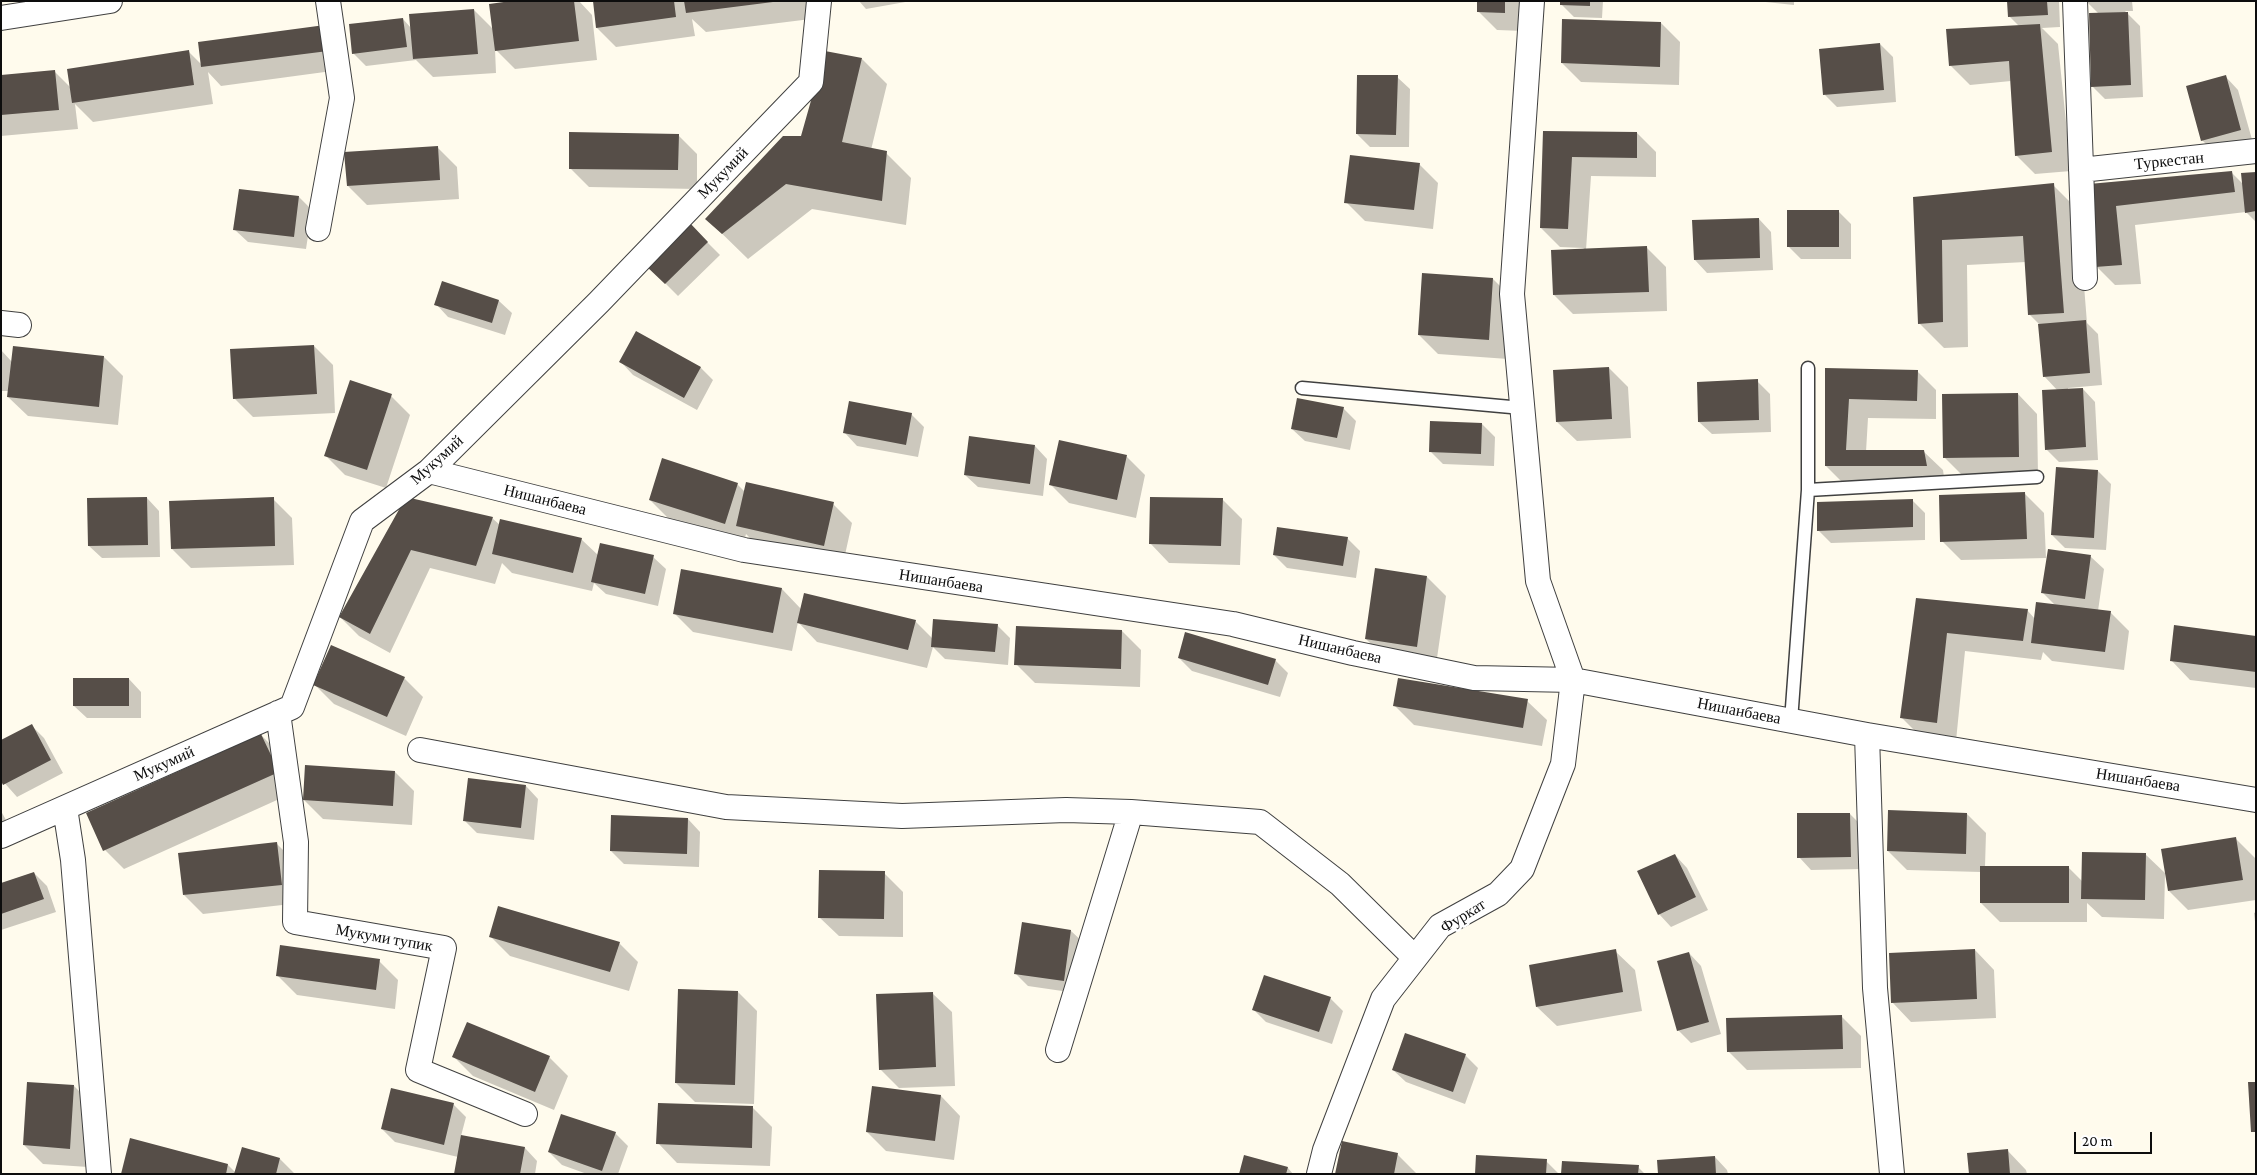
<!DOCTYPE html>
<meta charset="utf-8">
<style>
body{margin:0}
#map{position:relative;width:2257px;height:1175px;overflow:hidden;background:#fffbed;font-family:"Crimson Pro",serif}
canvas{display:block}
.frame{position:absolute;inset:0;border:2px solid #0d0d0d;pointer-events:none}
.scale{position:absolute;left:2074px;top:1132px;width:78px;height:22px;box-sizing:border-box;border:2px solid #0d0d0d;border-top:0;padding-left:6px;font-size:15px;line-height:18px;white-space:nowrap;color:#0d0d0d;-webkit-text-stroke:4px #fff;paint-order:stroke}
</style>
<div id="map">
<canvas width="2257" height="1175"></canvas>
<div class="frame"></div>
<div class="scale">20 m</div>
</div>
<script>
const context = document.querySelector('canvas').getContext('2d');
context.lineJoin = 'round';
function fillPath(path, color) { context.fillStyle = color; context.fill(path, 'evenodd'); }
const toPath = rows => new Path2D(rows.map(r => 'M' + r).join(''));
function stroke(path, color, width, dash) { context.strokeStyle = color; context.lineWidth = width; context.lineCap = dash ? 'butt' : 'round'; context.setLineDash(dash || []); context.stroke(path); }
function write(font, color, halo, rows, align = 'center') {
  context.font = font + ' "Crimson Pro",serif'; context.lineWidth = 5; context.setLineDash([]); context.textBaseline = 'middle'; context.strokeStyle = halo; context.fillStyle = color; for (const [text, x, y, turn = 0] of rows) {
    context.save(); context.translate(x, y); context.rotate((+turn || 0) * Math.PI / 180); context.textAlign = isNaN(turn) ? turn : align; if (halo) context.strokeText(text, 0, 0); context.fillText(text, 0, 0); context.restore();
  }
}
fillPath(toPath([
 [522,1,579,1,592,15,597,60,515,69,495,49,496,73,433,77,416,60,366,66,353,53,403,19,411,28,474,10,494,30],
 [594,1,817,1,819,18,706,32,692,19,695,36,616,47,597,28],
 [859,1,911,1,866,9],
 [1478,1,1525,1,1524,31,1497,30,1478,11],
 [1561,1,1603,1,1602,18,1574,17,1561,4],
 [1756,1,1794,1,1794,5],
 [2008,1,2059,1,2060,27,2042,28,2058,44,2071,171,2035,174,2016,155,2011,81,1970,85,1951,66,1948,30,2019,26,2009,16],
 [2086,1,2132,1,2133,11,2125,11,2140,26,2143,97,2105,99,2092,86,2099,14],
 [1661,23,1680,42,1679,85,1581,82,1562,63],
 [324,26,347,69,221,86,208,72,213,104,93,122,75,104,78,129,1,136,1,77,55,72,71,88,189,52,202,65],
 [1880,44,1893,57,1896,102,1837,107,1825,95],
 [862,59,887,84,871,150,886,153,911,178,906,225,812,209,748,259,707,219,802,138],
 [1397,77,1410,89,1409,147,1370,147,1357,134],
 [2226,77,2238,90,2253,143,2215,153,2202,140],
 [1544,132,1637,133,1656,152,1656,177,1591,176,1586,250,1647,248,1666,267,1667,311,1573,314,1554,295,1584,248,1560,247,1541,228],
 [678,135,697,154,697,189,589,187,570,168],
 [438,148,457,167,459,199,367,205,348,186],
 [1419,164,1438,183,1433,229,1365,221,1346,202],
 [2231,172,2243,184,2256,173,2256,222,2246,212,2135,225,2141,284,2115,285,2096,266,2090,185],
 [2053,185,2078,210,2087,323,2098,334,2102,385,2068,388,2068,390,2083,389,2095,402,2098,460,2059,462,2046,449,2058,391,2044,376,2040,325,2029,314,2026,262,1967,265,1968,347,1944,348,1919,323,1914,198],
 [240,190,299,197,312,210,306,249,248,242,235,230],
 [1839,212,1851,224,1851,259,1801,259,1788,246],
 [1759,219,1771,232,1773,270,1707,273,1695,260],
 [689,224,720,255,678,296,647,265],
 [1493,279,1512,298,1508,359,1438,354,1419,335],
 [443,282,499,301,512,313,505,335,448,317,436,304],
 [636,333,701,368,713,380,697,410,633,375,621,362],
 [314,346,333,365,335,413,253,417,234,398],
 [1,350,12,362,104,357,123,376,118,425,28,416,8,397,9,391,1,391],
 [1609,368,1628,387,1631,438,1577,441,1557,422],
 [1826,370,1917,371,1936,390,1936,419,1868,418,1866,452,1923,451,1943,470,1945,484,1845,485,1826,466],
 [1757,381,1770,394,1771,432,1712,434,1699,422],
 [2018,394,2037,414,2038,475,1963,476,1944,457],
 [391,396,410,415,386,488,345,475,326,456],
 [1343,408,1356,421,1350,450,1305,441,1292,429],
 [911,414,924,427,918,457,857,446,845,433],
 [1482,424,1495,437,1494,466,1443,464,1431,452],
 [1035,446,1047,459,1043,496,978,487,965,475],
 [1126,456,1145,475,1136,518,1069,503,1050,484],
 [2098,471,2111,484,2106,550,2065,548,2052,535],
 [737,484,745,492,833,504,852,523,843,564,756,544,746,534,744,542,669,519,650,500],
 [2025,494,2044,513,2046,558,1961,560,1942,541],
 [147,498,159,511,160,557,102,558,89,546],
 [406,498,492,518,500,525,581,539,599,556,653,557,666,569,658,606,606,594,594,583,592,591,512,573,502,563,495,584,430,568,390,653,359,636,340,617],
 [273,499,292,518,294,565,191,568,172,549],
 [1222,499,1242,519,1240,565,1169,563,1150,543],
 [1912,500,1925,513,1925,540,1831,543,1818,530],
 [1347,538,1360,551,1356,578,1287,568,1274,555],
 [2049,550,2091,557,2104,569,2098,611,2110,612,2129,631,2124,670,2052,661,2043,652,2041,660,1965,651,1956,741,1921,737,1902,718,1917,600,2027,610,2035,619,2055,605,2043,593],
 [1376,570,1427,577,1446,596,1436,665,1385,658,1366,639],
 [782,589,801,609,915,621,933,639,997,625,1010,638,1008,665,945,659,933,647,927,668,817,642,798,622,792,651,693,632,674,613],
 [1122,631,1141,650,1140,687,1035,683,1016,664],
 [2256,637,2256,688,2190,680,2171,660],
 [1179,658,1275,660,1288,673,1280,697,1192,671],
 [404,678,423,697,406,736,334,704,315,685],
 [129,679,141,692,141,718,87,718,74,706],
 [1527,701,1547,720,1542,746,1414,725,1395,706],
 [31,725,44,738,63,773,17,797,1,779],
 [261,735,280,754,297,791,124,869,105,850],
 [306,766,395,772,414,791,412,825,323,819,304,800],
 [526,786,538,799,534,840,477,833,465,821],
 [1,811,6,820,1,823],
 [1850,814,1863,827,1863,869,1811,870,1799,857],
 [1967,814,1986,833,1985,867,2068,867,2083,882,2145,854,2165,873,2164,919,2102,917,2087,903,2087,922,2000,922,1981,903,1981,872,1907,870,1888,851],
 [688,819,700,832,699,867,624,864,611,851],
 [2236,839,2255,858,2256,900,2188,910,2169,891],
 [277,844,296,863,300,903,203,914,184,895],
 [1675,855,1687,868,1708,910,1671,927,1659,914],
 [34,873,47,886,56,912,1,930,1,884],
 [884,873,903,892,903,937,839,936,819,917],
 [2256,912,2256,930,2254,913],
 [1071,931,1084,943,1076,993,1028,986,1015,973],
 [490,936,619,943,638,962,629,991,510,956],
 [1975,950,1994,970,1996,1018,1911,1022,1892,1002],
 [1615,951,1635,970,1642,1011,1557,1026,1537,1007],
 [1689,953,1701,966,1721,1034,1691,1043,1678,1030],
 [379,961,398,980,395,1009,297,995,278,976],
 [738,992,757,1011,754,1104,695,1102,676,1083],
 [932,993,952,1012,955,1086,899,1088,880,1069],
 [1330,998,1343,1011,1332,1044,1266,1022,1254,1010],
 [1842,1017,1861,1036,1861,1068,1747,1070,1728,1051],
 [1465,1055,1478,1068,1465,1104,1406,1082,1393,1070],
 [454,1057,549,1057,568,1076,554,1110,473,1076],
 [74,1086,93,1105,88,1167,43,1164,24,1145],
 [941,1096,960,1116,954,1160,886,1151,867,1132],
 [453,1104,466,1117,461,1136,525,1148,537,1161,535,1174,455,1174,458,1157,395,1142,382,1129],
 [753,1108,772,1127,770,1166,677,1163,658,1143],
 [615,1133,628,1146,618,1174,587,1174,562,1165,549,1152],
 [2007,1150,2026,1170,2027,1174,1970,1174],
 [1397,1154,1417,1174,1336,1174],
 [1715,1157,1727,1170,1728,1174,1660,1174],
 [280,1159,295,1174,122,1174,228,1165,236,1173],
 [1546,1161,1559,1174,1476,1174],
 [1638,1167,1645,1174,1563,1174],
 [1288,1168,1293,1174,1240,1174]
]), '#0003');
fillPath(toPath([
 [511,1,574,1,579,41,495,51,489,4],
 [593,1,674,1,676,17,596,28],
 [684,1,773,1,773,2,686,13],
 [1477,1,1505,1,1505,13,1477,12],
 [1560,1,1590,1,1590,6,1560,5],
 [2007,1,2047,1,2048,15,2008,17],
 [474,9,478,54,413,59,409,14],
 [2128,12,2131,85,2091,87,2089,13],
 [403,18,407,47,352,54,349,24],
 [1562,19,1661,22,1660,67,1561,63],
 [2040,24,2052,152,2015,156,2009,61,1949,66,1946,29],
 [325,25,328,51,201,67,198,42],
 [1880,43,1884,90,1823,95,1819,49],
 [189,50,194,85,72,103,67,69],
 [825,51,862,58,842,142,887,151,882,201,786,184,722,234,705,219,783,136,801,136],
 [55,70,59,110,1,115,1,75],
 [1357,75,1398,75,1396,135,1356,134],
 [2226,75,2241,130,2201,141,2186,86],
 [1543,131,1637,132,1637,158,1572,157,1568,229,1540,228],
 [569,132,679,134,678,170,569,169],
 [438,146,440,180,347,186,344,152],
 [1350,155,1420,163,1414,210,1344,203],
 [2232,171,2235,192,2116,206,2122,265,2095,267,2089,184],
 [2256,172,2256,211,2245,213,2241,173],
 [2054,183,2064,313,2028,315,2023,236,1942,240,1943,322,1918,324,1913,197],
 [239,189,299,196,294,237,233,230],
 [1787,210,1839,210,1839,247,1787,247],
 [1759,218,1760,258,1694,260,1692,220],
 [689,222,708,242,665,284,645,265],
 [1647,246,1649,292,1553,295,1551,250],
 [1422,273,1493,278,1489,340,1418,335],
 [442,281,499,300,492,323,434,305],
 [2086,320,2090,373,2043,377,2038,324],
 [636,331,701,367,684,398,619,362],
 [314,345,317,394,233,399,230,349],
 [13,346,104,356,99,407,7,397],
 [1609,367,1612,419,1556,422,1553,370],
 [1825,368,1918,370,1917,401,1849,399,1846,450,1924,450,1927,466,1825,466],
 [1758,379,1759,420,1698,422,1697,382],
 [350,380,392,394,367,470,324,456],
 [2083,388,2086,447,2045,450,2042,390],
 [2018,393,2019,457,1943,458,1942,394],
 [1297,398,1344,407,1337,438,1291,429],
 [849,401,912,413,906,445,843,433],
 [1430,421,1482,423,1481,454,1429,452],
 [969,436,1035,445,1030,484,964,475],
 [1059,440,1127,455,1117,500,1049,485],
 [662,458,738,483,725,524,649,500],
 [2056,467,2098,470,2094,538,2051,535],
 [746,482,834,502,824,546,736,526],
 [2025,492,2027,539,1940,542,1939,495],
 [147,497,148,545,88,546,87,498],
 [274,497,275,546,171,549,169,501],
 [406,497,493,517,476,566,411,550,370,634,339,617],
 [1150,497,1223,498,1221,546,1149,544],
 [1913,499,1913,527,1817,531,1817,502],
 [500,519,582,538,573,573,492,554],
 [1277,527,1348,537,1343,566,1273,555],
 [600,543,654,555,645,594,591,582],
 [2048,549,2091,555,2085,599,2041,593],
 [1375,568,1427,576,1417,647,1365,639],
 [681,569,782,588,773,633,673,614],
 [804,593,916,620,908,650,797,623],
 [1916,598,2028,609,2023,641,1947,633,1937,723,1900,718],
 [2036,602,2111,611,2105,652,2031,643],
 [933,619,998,624,995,652,931,647],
 [2174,625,2256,636,2256,672,2170,661],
 [1016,626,1122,630,1121,669,1014,665],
 [1185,632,1276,659,1268,685,1178,658],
 [331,645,405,677,387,717,313,685],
 [73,678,129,678,129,706,73,706],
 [1398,678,1528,699,1523,728,1393,706],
 [32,724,51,760,3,785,1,781,1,740],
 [261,734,279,772,103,851,86,813],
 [305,765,395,771,393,806,303,800],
 [468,778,526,785,521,828,463,821],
 [1888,810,1967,813,1966,854,1887,851],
 [1797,813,1850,813,1851,857,1797,858],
 [611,815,688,818,687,854,610,851],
 [2236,837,2243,880,2168,891,2161,849],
 [277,842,282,885,183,895,178,853],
 [2082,852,2146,853,2145,900,2081,899],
 [1675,854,1696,897,1658,915,1637,871],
 [1980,866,2069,866,2069,903,1980,903],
 [819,870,885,871,884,919,818,918],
 [34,872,44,899,1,914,1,883],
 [498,906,620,942,610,972,489,937],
 [1022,922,1071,930,1064,981,1014,974],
 [280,945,380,959,376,990,276,976],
 [1616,949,1623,992,1536,1007,1529,965],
 [1975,949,1977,999,1891,1003,1889,953],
 [1689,952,1709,1022,1677,1031,1657,961],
 [1264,975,1331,997,1319,1032,1252,1010],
 [678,989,738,991,735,1085,675,1083],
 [933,992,936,1067,879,1070,876,994],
 [1842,1015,1843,1049,1727,1052,1726,1018],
 [467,1022,550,1056,535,1092,452,1057],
 [1405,1033,1466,1054,1453,1092,1392,1070],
 [27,1082,74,1085,70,1149,23,1145],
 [2248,1082,2256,1082,2256,1132,2251,1132],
 [872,1086,941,1095,935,1141,866,1132],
 [391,1088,454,1103,444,1145,381,1129],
 [658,1103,753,1106,752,1148,656,1144],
 [561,1114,616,1132,602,1171,548,1152],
 [461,1135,525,1147,520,1174,454,1174],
 [130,1138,228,1164,226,1174,121,1174],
 [1342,1141,1398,1153,1394,1174,1335,1174],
 [242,1147,280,1158,276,1174,234,1174],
 [2008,1149,2010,1174,1969,1174,1967,1153],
 [1244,1155,1288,1167,1286,1174,1239,1174],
 [1476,1155,1547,1159,1546,1174,1475,1174],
 [1715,1156,1716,1174,1658,1174,1657,1160],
 [1562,1161,1639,1165,1638,1174,1561,1174]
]), '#564e48');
const lane = toPath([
 [1302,388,1522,408],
 [1808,490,2037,477],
 [1791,721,1808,490,1808,368]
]);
const street = toPath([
 [2075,1,2085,278],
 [1,18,110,1],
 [2081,170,2256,151],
 [318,229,342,98,328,1],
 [1,323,19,325],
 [429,471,744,550,1233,624,1353,653,1474,678,1573,680,1867,735,2256,800],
 [278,713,296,842,295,922,444,948,418,1070,525,1114],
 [1867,735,1875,988,1892,1174],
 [420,750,726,807,902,816,1066,810,1131,812],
 [65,808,73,860,99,1174],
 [1,836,292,707,362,521,429,471,599,302,811,82,819,1],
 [1058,1050,1131,812,1260,822,1340,884,1415,958],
 [1319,1174,1325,1150,1383,999,1440,926,1498,894,1522,869,1563,764,1573,680,1538,581,1512,294,1532,1]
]);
stroke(lane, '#404040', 15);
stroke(street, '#404040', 26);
stroke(lane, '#fff', 12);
stroke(street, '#fff', 24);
write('16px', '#0d0d0d', '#fff', [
 ["Туркестан",2169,161,-6],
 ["Мукумий",723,173,-46],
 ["Мукумий",437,460,-42],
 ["Нишанбаева",545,500,14],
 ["Нишанбаева",941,581,9],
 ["Нишанбаева",1340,649,13],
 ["Нишанбаева",1739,711,11],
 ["Мукумий",164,764,-24],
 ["Нишанбаева",2138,780,9],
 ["Фуркат",1463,916,-32],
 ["Мукуми тупик",384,938,10]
]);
</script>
